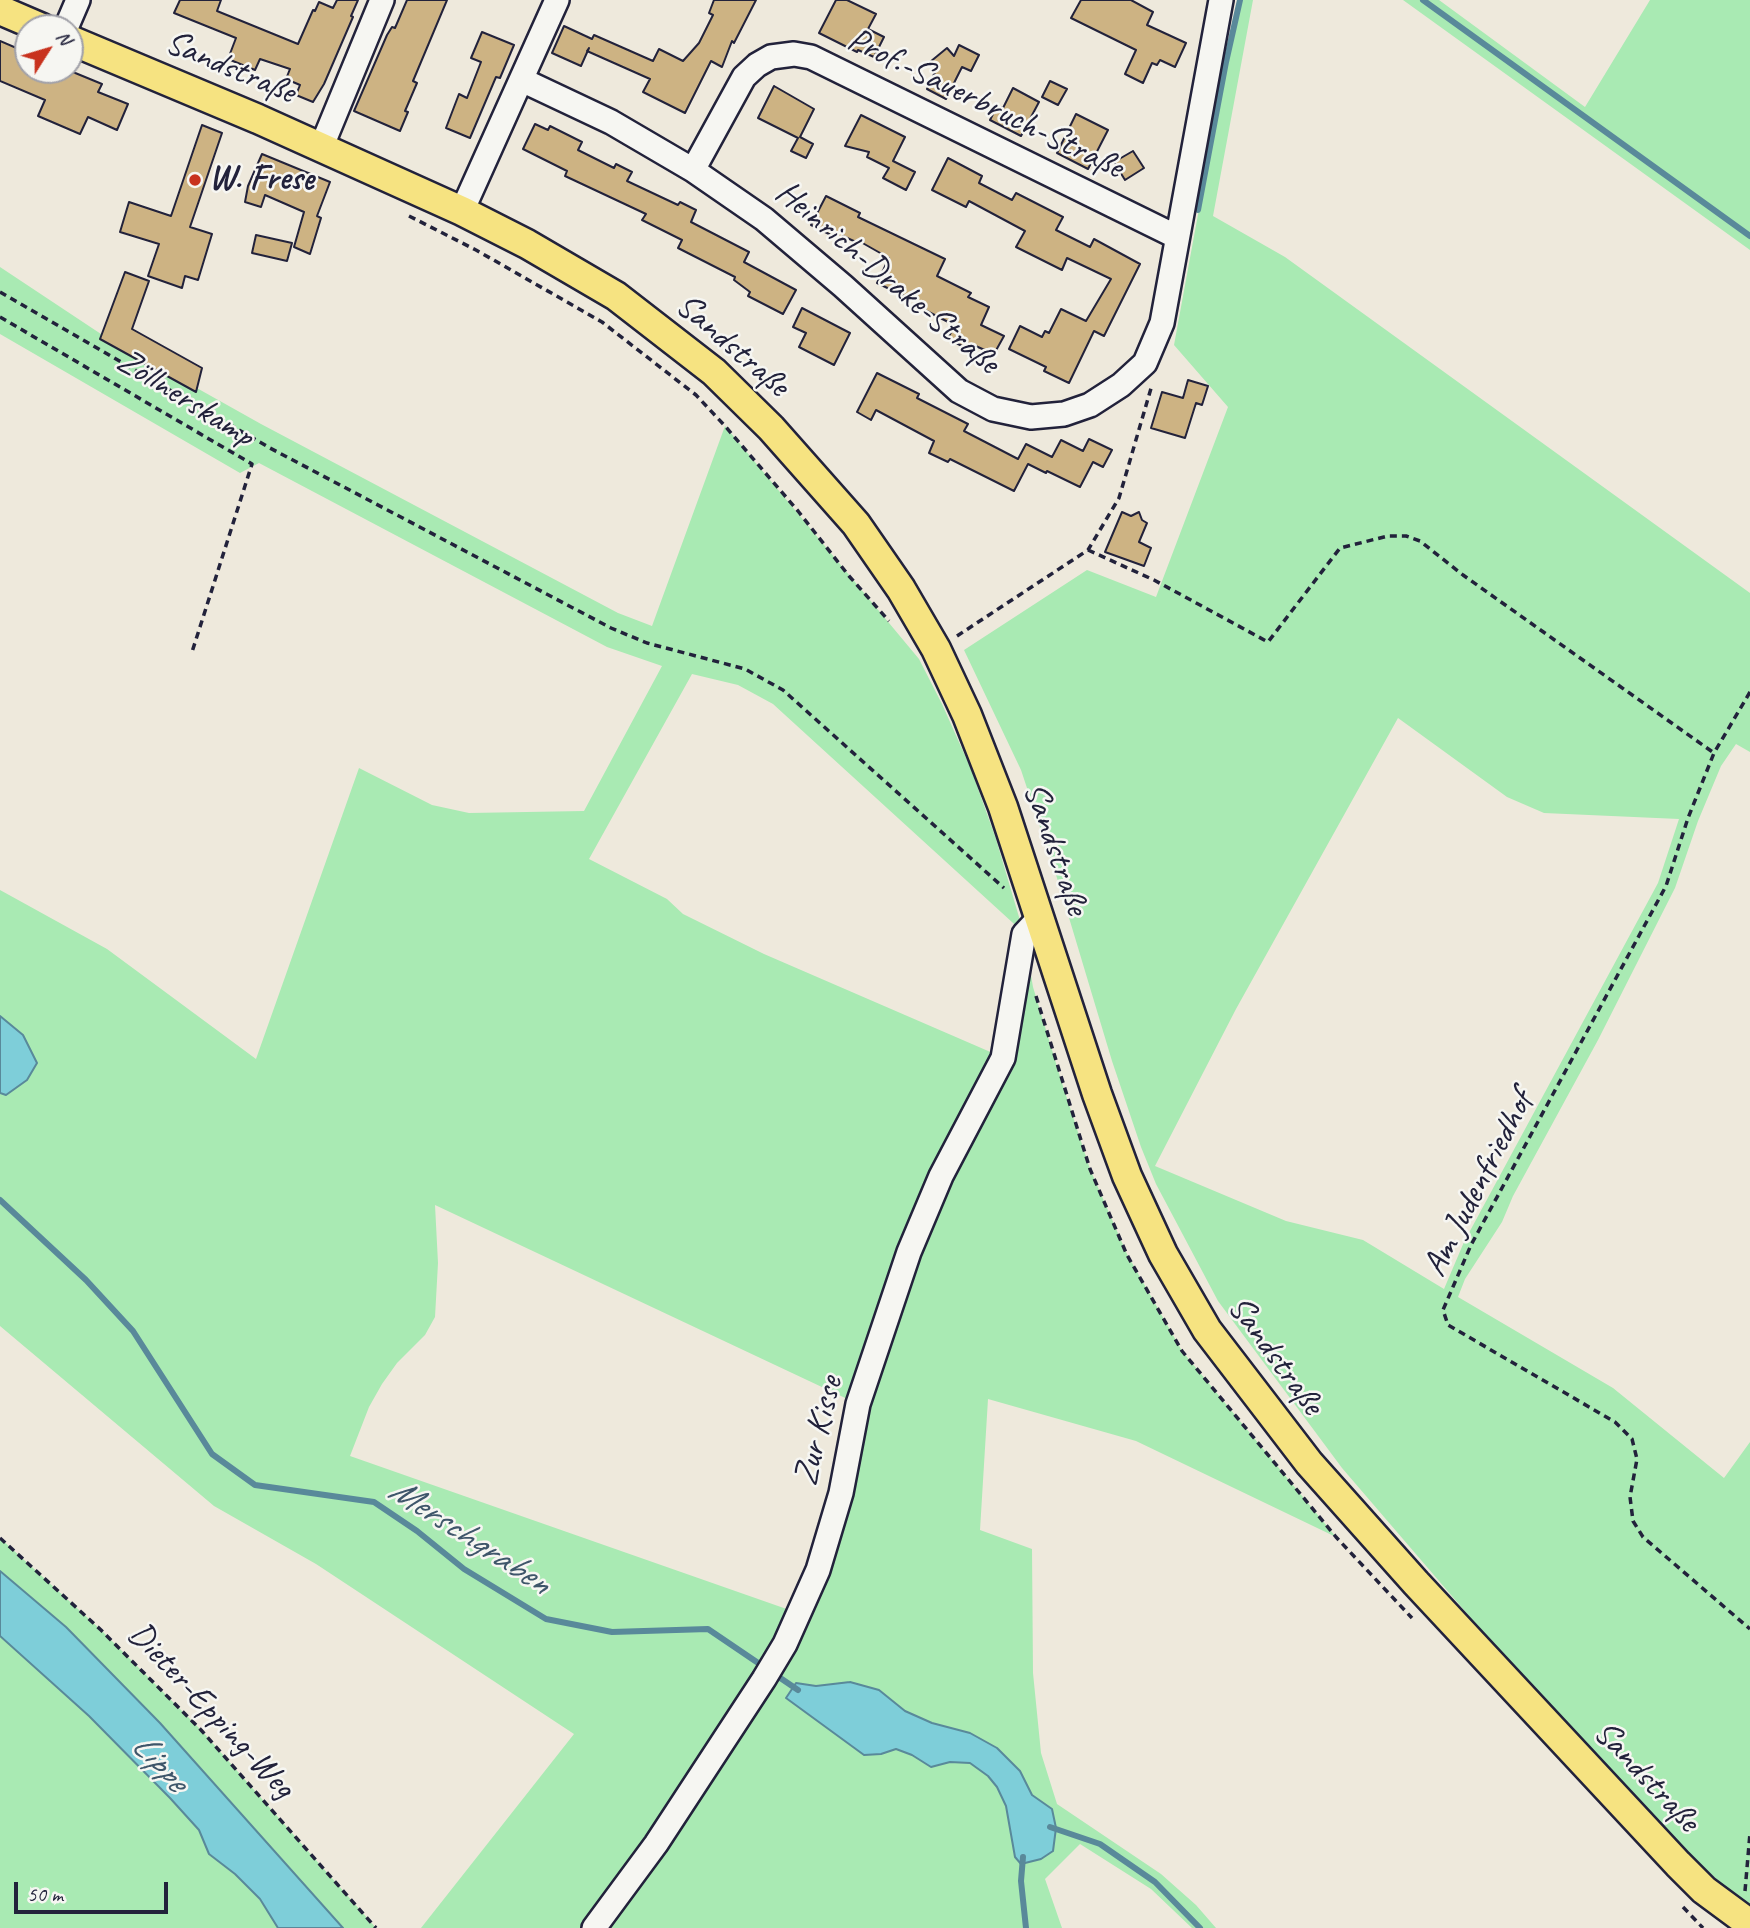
<!DOCTYPE html>
<meta charset="utf-8">
<style>
body{margin:0}
#map{position:relative;width:1750px;height:1928px;overflow:hidden;background:#eee9dc;font-family:Caveat,sans-serif}
canvas{display:block}
.north{position:absolute;left:14px;top:14px;width:70px;height:70px;box-sizing:border-box;background:#f6f6f2;border:2px solid #a1a1a9;border-radius:50%;rotate:53deg;font-size:19px;font-weight:700;line-height:28px;text-align:center;color:#22223b}
.north::after{content:'';display:block;margin:auto;width:24px;height:32px;background:#c8321e;clip-path:polygon(50% 0,100% 100%,50% 72%,0 100%)}
.scale{position:absolute;left:14px;top:1882px;width:154px;height:32px;box-sizing:border-box;border:4px solid #22223b;border-top:0;padding-left:9px;font-size:21px;line-height:24px;white-space:nowrap;color:#22223b;-webkit-text-stroke:5px #f6f6f2;paint-order:stroke}
</style>
<div id="map">
<canvas width="1750" height="1928"></canvas>
<div class="north">N</div>
<div class="scale">50 m</div>
</div>
<script>
const context = document.querySelector('canvas').getContext('2d');
context.lineJoin = 'round';
function fillPath(path, color) { context.fillStyle = color; context.fill(path, 'evenodd'); }
const toPath = rows => new Path2D(rows.map(r => 'M' + r).join(''));
function stroke(path, color, width, dash) { context.strokeStyle = color; context.lineWidth = width; context.lineCap = dash ? 'butt' : 'round'; context.setLineDash(dash || []); context.stroke(path); }
function write(font, color, halo, rows, align = 'center') {
  context.font = font + ' Caveat,sans-serif'; context.lineWidth = 5; context.setLineDash([]); context.textBaseline = 'middle'; context.strokeStyle = halo; context.fillStyle = color; for (const [text, x, y, turn = 0] of rows) {
    context.save(); context.translate(x, y); context.rotate((+turn || 0) * Math.PI / 180); context.textAlign = isNaN(turn) ? turn : align; if (halo) context.strokeText(text, 0, 0); context.fillText(text, 0, 0); context.restore();
  }
}
fillPath(toPath([
 [1240,0,1253,0,1213,216,1285,257,1750,593,1750,752,1736,744,1721,766,1698,821,1675,888,1598,1040,1513,1196,1502,1222,1465,1279,1458,1297,1613,1388,1724,1478,1750,1442,1750,1909,1684,1850,1518,1673,1342,1468,1218,1301,1156,1184,1141,1147,1112,1061,1058,881,1021,770,964,650,1087,570,1156,597,1228,407,1174,345,1226,62],
 [1398,718,1507,797,1544,813,1679,819,1658,883,1464,1242,1444,1289,1363,1240,1286,1221,1155,1166,1236,1009],
 [1403,0,1439,0,1585,107,1650,0,1750,0,1750,250],
 [0,267,104,336,261,424,618,613,652,626,725,426,919,659,942,704,971,769,996,839,1024,934,1033,987,1062,1083,1090,1169,1127,1254,1182,1351,1336,1537,1136,1441,988,1399,980,1530,1032,1549,1033,1673,1041,1753,1057,1804,1161,1874,1196,1905,1216,1928,1192,1928,1151,1889,1080,1844,1045,1879,1062,1928,421,1928,574,1734,316,1564,214,1506,0,1326,0,890,107,949,256,1059,359,768,432,805,469,813,584,811,662,666,607,647,259,463,240,473,0,334],
 [692,674,738,685,773,704,1024,933,1002,1057,764,954,683,914,667,899,589,859],
 [435,1205,858,1404,798,1613,350,1456,369,1407,382,1384,397,1363,425,1335,435,1317,438,1263],
 [850,1682,879,1690,905,1711,932,1723,970,1733,997,1748,1020,1771,1032,1795,1052,1809,1056,1828,1015,1857,1006,1806,997,1787,988,1776,970,1763,950,1762,931,1767,912,1755,896,1749,796,1683,816,1686],
 [0,1538,101,1630,201,1730,376,1928,343,1928,160,1723,66,1627,0,1571],
 [0,1636,89,1716,170,1798,199,1830,209,1854,235,1874,260,1900,278,1928,0,1928]
]), '#a9eab3');
const water = toPath([
 [0,1016,23,1035,37,1063,27,1080,6,1095,0,1093,0,1016],
 [0,1571,66,1627,160,1723,343,1928,278,1928,260,1899,235,1874,209,1854,199,1830,170,1798,89,1716,0,1636,0,1571],
 [850,1682,879,1690,905,1711,932,1723,970,1733,997,1748,1020,1771,1032,1795,1052,1809,1056,1828,1053,1851,1041,1859,1021,1864,1015,1857,1006,1806,997,1787,988,1776,970,1763,950,1762,931,1767,912,1755,896,1749,881,1754,864,1755,786,1698,796,1683,816,1686,850,1682]
]);
fillPath(water, '#7eced9');
stroke(water, '#59899a', 2);
stroke(toPath([
 [1423,0,1750,236],
 [1198,210,1226,62,1240,0],
 [0,1200,86,1280,133,1331,212,1454,255,1485,374,1502,417,1531,464,1569,546,1619,612,1632,708,1629,798,1690],
 [1050,1827,1100,1844,1155,1882,1200,1928],
 [1023,1857,1021,1881,1026,1928]
]), '#59899a', 6);
const building = toPath([
 [180,0,221,0,217,11,298,44,313,10,315,11,319,2,333,8,337,0,358,0,351,16,353,17,324,84,313,102,296,95,300,85,286,79,290,69,260,59,255,70,228,59,236,38,174,13,180,0],
 [407,0,447,0,413,81,417,83,405,111,408,112,400,131,354,111,387,35,392,27,395,28,407,0],
 [714,0,756,0,734,43,732,41,722,67,711,61,685,113,643,92,650,79,587,51,589,48,581,66,552,53,564,26,592,39,594,35,653,61,659,49,683,61,699,43,713,15,709,13,714,0],
 [836,0,847,0,876,14,868,29,884,37,874,57,858,50,857,52,819,33,836,0],
 [1081,0,1131,0,1153,12,1147,25,1186,43,1175,67,1160,60,1157,65,1152,63,1143,83,1125,74,1136,50,1071,18,1081,0],
 [482,32,514,45,500,78,496,77,470,138,446,128,459,94,467,98,481,62,471,58,482,32],
 [0,41,28,53,28,70,68,70,102,84,98,92,128,104,117,130,88,117,80,134,38,116,45,100,0,81,0,41],
 [959,45,979,55,971,71,962,67,946,99,927,89,936,70,930,62,947,48,954,56,959,45],
 [1050,81,1067,89,1058,105,1042,97,1050,81],
 [774,86,814,109,800,137,813,144,806,158,791,151,798,138,758,118,774,86],
 [1013,88,1039,102,1021,136,990,120,997,106,1003,108,1013,88],
 [1076,114,1108,130,1088,169,1057,153,1076,114],
 [861,115,905,137,893,161,915,172,906,190,883,178,889,168,867,157,869,152,845,146,861,115],
 [535,124,548,130,550,126,582,142,578,150,614,168,616,164,632,172,627,181,678,205,680,202,696,210,691,222,749,252,744,262,796,290,783,314,748,296,750,292,734,280,735,277,678,248,682,240,642,220,646,214,565,176,567,171,523,149,535,124],
 [202,125,222,133,190,227,212,234,198,280,185,276,182,288,148,276,159,244,120,232,129,202,171,216,202,125],
 [1133,151,1144,168,1125,180,1114,162,1133,151],
 [262,154,330,182,317,216,321,218,310,254,294,247,304,212,265,195,261,207,245,202,248,186,262,154],
 [948,158,982,176,979,183,1012,200,1016,193,1063,217,1056,230,1090,247,1094,239,1140,264,1104,336,1094,331,1069,383,1044,371,1046,367,1009,349,1020,326,1042,337,1045,331,1049,333,1061,309,1086,321,1111,279,1067,258,1062,270,1016,247,1025,231,969,201,966,207,932,190,948,158],
 [826,196,860,213,858,217,945,259,937,276,971,293,968,297,989,307,981,325,1004,336,994,354,971,344,968,349,948,339,954,325,921,308,923,305,877,283,889,258,859,241,858,243,843,236,841,240,811,225,826,196],
 [256,235,292,243,287,261,252,253,256,235],
 [125,272,149,281,132,329,202,368,196,392,100,339,125,272],
 [802,308,850,333,834,365,799,347,806,333,793,327,802,308],
 [877,373,919,394,917,398,968,424,964,431,1018,459,1026,444,1052,457,1061,440,1083,451,1089,439,1112,450,1103,467,1093,462,1080,487,1047,471,1046,473,1028,464,1014,491,950,459,948,462,929,453,934,441,876,410,871,420,857,412,877,373],
 [1188,380,1208,386,1202,405,1196,403,1185,438,1151,428,1162,392,1183,398,1188,380],
 [1122,512,1131,516,1139,512,1142,520,1147,523,1139,542,1151,548,1144,566,1105,552,1122,512]
]);
fillPath(building, '#cdb383');
stroke(building, '#22223b', 2);
const minor = toPath([
 [66,28,78,0],
 [522,80,611,122,693,170,764,219,843,286,959,391,993,409,1031,417,1064,414,1090,405,1121,385,1145,363,1162,323,1221,0],
 [321,148,382,0],
 [693,170,744,77,757,65,771,57,794,54,811,57,1177,237],
 [462,211,557,0],
 [594,1928,656,1844,764,1679,785,1644,818,1570,841,1493,858,1404,909,1252,941,1176,1003,1058,1024,934,1039,918]
]);
const major = toPath([
 [0,10,42,28],
 [70,40,258,119,462,211,527,244,616,296,714,372,771,428,856,524,901,589,936,649,967,715,1003,807,1097,1094,1127,1176,1163,1254,1207,1330,1309,1463,1416,1583,1678,1864,1704,1890,1750,1924]
]);
stroke(minor, '#22223b', 28);
stroke(major, '#22223b', 33);
stroke(toPath([
 [409,216,476,250,602,322,696,395,725,426,798,511,849,576,889,621],
 [0,292,270,448,611,628,647,643,745,669,783,690,1004,888],
 [0,317,252,464,192,652],
 [1088,550,1154,580,1268,642,1340,548,1388,536,1406,536,1420,541,1463,575,1714,753],
 [957,636,1088,550,1119,498,1152,385],
 [1750,692,1714,753,1688,818,1666,886,1471,1245,1443,1310,1448,1325,1615,1422,1632,1439,1637,1459,1630,1497,1633,1521,1643,1537,1750,1629],
 [1036,996,1090,1169,1127,1255,1182,1351,1336,1537,1412,1618],
 [0,1538,101,1630,201,1730,376,1928],
 [1745,1891,1750,1833],
 [1683,1907,1703,1928]
]), '#22223b', 3.5, [7, 5]);
stroke(minor, '#f6f6f2', 23);
stroke(major, '#f6e381', 28);
for (const [x, y, r, color] of [
 [195,180,7,"#c8321e"]
]) { const dot = new Path2D(); dot.arc(x, y, r, 0, 2 * Math.PI); context.fillStyle = color; context.fill(dot); stroke(dot, '#f6f6f2', 2.5); }
write('35px', '#22223b', '#f6f6f2', [
 ["Sandstraße",230,68,23],
 ["Prof.-Sauerbruch-Straße",985,104,26],
 ["Heinrich-Drake-Straße",887,278,40],
 ["Sandstraße",732,346,41],
 ["Zöllnerskamp",185,399,32],
 ["Sandstraße",1055,849,71],
 ["Am Judenfriedhof",1479,1184,-63],
 ["Sandstraße",1275,1356,54],
 ["Zur Kisse",819,1431,-76],
 ["Dieter-Epping-Weg",211,1711,47],
 ["Sandstraße",1646,1777,47]
]);
write('bold 35px', '#22223b', '#f6f6f2', [
 ["W. Frese",209,180]
], 'left');
write('italic 37px', '#3e566a', '#f6f6f2', [
 ["Merschgraben",469,1537,33],
 ["Lippe",159,1763,48]
]);
</script>
